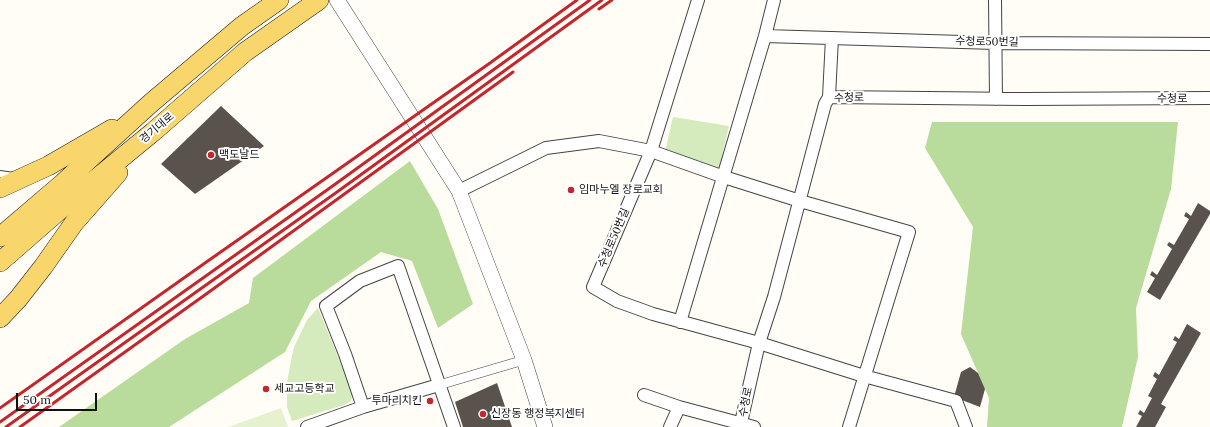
<!DOCTYPE html>
<meta charset="utf-8">
<style>
body{margin:0}
#map{position:relative;width:1210px;height:427px;overflow:hidden;background:#fffdf5;font-family:Lora,serif}
canvas{display:block}
.scale{position:absolute;left:16px;top:393px;width:81px;height:18px;box-sizing:border-box;border:2px solid #111;border-top:0;padding-left:5px;font-size:12px;line-height:14px;white-space:nowrap;color:#111;-webkit-text-stroke:3px #fff;paint-order:stroke}
</style>
<div id="map">
<canvas width="1210" height="427"></canvas>
<div class="scale">50 m</div>
</div>
<script>
const context = document.querySelector('canvas').getContext('2d');
context.lineJoin = 'round';
function fillPath(path, color) { context.fillStyle = color; context.fill(path, 'evenodd'); }
const toPath = rows => new Path2D(rows.map(r => 'M' + r).join(''));
function stroke(path, color, width, dash) { context.strokeStyle = color; context.lineWidth = width; context.lineCap = dash ? 'butt' : 'round'; context.setLineDash(dash || []); context.stroke(path); }
function write(font, color, halo, rows, align = 'center') {
  context.font = font + ' Lora,"Noto Sans KR",serif'; context.lineWidth = 4; context.setLineDash([]); context.textBaseline = 'middle'; context.strokeStyle = halo; context.fillStyle = color; for (const [text, x, y, turn = 0] of rows) {
    context.save(); context.translate(x, y); context.rotate((+turn || 0) * Math.PI / 180); context.textAlign = isNaN(turn) ? turn : align; if (halo) context.strokeText(text, 0, 0); context.fillText(text, 0, 0); context.restore();
  }
}
fillPath(toPath([
 [673,117,729,126,718,173,664,156],
 [318,308,353,393,351,401,344,405,292,421,287,407,287,383,291,361,294,347,307,320]
]), '#d5ebbd');
fillPath(toPath([
 [932,122,1178,122,1171,189,1136,308,1138,357,1122,427,987,427,989,398,961,334,973,227,925,148],
 [410,161,438,209,473,304,438,328,412,261,381,252,311,301,285,352,169,427,59,427,185,339,249,303,253,278]
]), '#b9dc9c');
fillPath(toPath([
 [281,408,288,427,228,427]
]), '#e6f2cf');
fillPath(toPath([
 [221,106,264,146,195,194,161,164],
 [1198,203,1210,211,1210,214,1160,300,1147,292,1155,278,1150,275,1152,271,1157,275,1172,249,1167,245,1169,242,1174,245,1189,219,1184,216,1186,212,1191,216],
 [1187,324,1201,333,1161,404,1166,407,1155,427,1136,427,1142,416,1138,414,1140,410,1144,413,1152,398,1148,396,1157,379,1153,376,1155,372,1159,375,1177,342,1173,340,1175,336,1179,339],
 [970,367,978,373,985,389,980,407,954,397,961,372],
 [497,383,512,427,463,427,455,402]
]), '#5a524d');
const service = toPath([
 [0,174,14,176]
]);
const pedestrian = toPath([
 [439,385,524,360]
]);
const minor = toPath([
 [698,0,651,151,593,287,617,301,653,314,759,343,864,376,956,401,966,427],
 [995,0,996,99],
 [765,36,995,43,1210,44],
 [829,97,832,38],
 [459,191,546,148,599,141,651,151,724,177,800,201,909,232,849,427],
 [680,322,765,36,774,0],
 [644,395,679,407,754,427],
 [363,407,439,385],
 [307,427,363,407,345,354,326,306,360,281,398,266,454,427],
 [670,427,679,407],
 [740,427,759,343,774,297,825,104,829,97,1025,99,1210,98]
]);
const tertiary = toPath([
 [337,0,459,191,524,360,545,427]
]);
const primary = toPath([
 [0,188,48,166,112,129],
 [0,237,63,183,151,103,242,26,279,0],
 [0,262,86,187,153,132,245,52,319,0],
 [0,318,18,299,43,267,74,223,118,173]
]);
stroke(service, '#444', 8);
stroke(pedestrian, '#444', 10);
stroke(minor, '#444', 14);
stroke(tertiary, '#444', 16);
stroke(primary, '#222', 20);
stroke(service, '#fff', 6);
stroke(pedestrian, '#fff', 9);
stroke(minor, '#fff', 12);
stroke(tertiary, '#fff', 15);
stroke(primary, '#f9d66b', 19);
stroke(toPath([
 [599,9,612,0],
 [0,408,205,263,490,63,577,0],
 [0,422,334,185,590,0],
 [6,427,337,192,602,0],
 [20,427,209,292,513,72]
]), '#c4262e', 3);
for (const [x, y, r, color] of [
 [211,155,4,"#c4262e"],
 [571,190,4,"#c4262e"],
 [266,389,4,"#c4262e"],
 [430,401,4,"#c4262e"],
 [483,414,4,"#c4262e"]
]) { const dot = new Path2D(); dot.arc(x, y, r, 0, 2 * Math.PI); context.fillStyle = color; context.fill(dot); stroke(dot, '#fff', 1.5); }
write('11px', '#111', '#fff', [
 ["수청로50번길",987,42,1],
 ["수청로",849,98,-1],
 ["수청로",1172,99],
 ["경기대로",157,128,-40],
 ["수청로50번길",614,238,-67],
 ["수청로",746,402,-78]
]);
write('11px', '#111', '#fff', [
 ["맥도날드",219,155],
 ["임마누엘 장로교회",579,190],
 ["세교고등학교",274,389],
 ["투마리치킨",422,401,"right"],
 ["신장동 행정복지센터",491,414]
], 'left');
</script>
